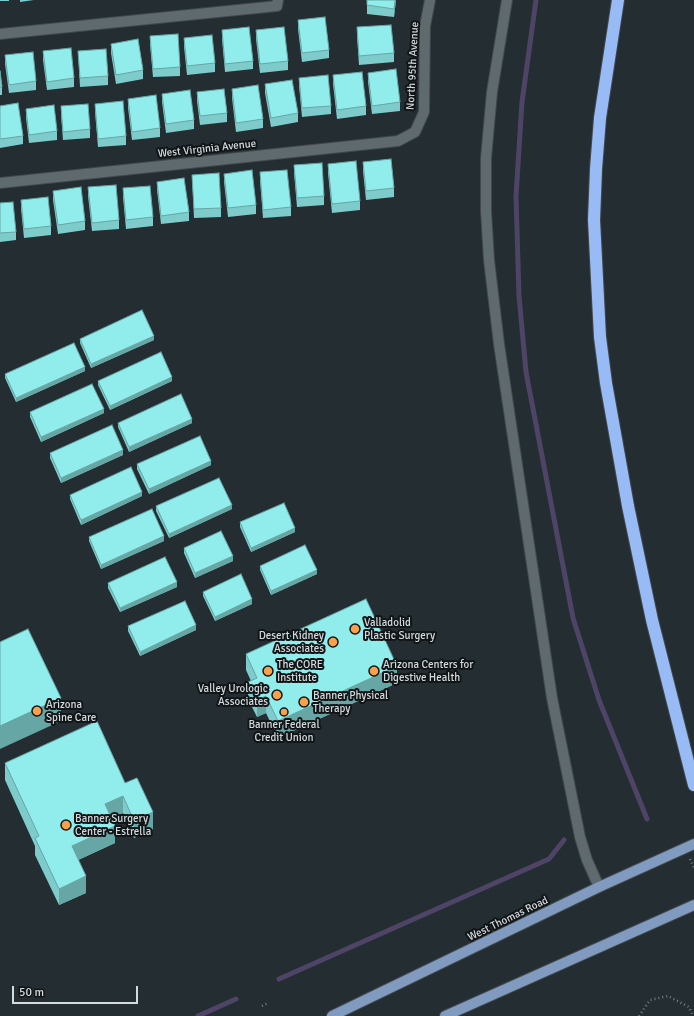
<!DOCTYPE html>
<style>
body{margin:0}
#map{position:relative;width:694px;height:1016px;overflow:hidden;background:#242d32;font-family:Signika,sans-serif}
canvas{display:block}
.scale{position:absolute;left:12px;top:986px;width:126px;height:18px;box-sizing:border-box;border:2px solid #d4dadd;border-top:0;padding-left:5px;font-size:12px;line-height:14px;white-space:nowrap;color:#d4dadd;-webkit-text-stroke:3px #111517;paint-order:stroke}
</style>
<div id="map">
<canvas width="694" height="1016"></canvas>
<div class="scale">50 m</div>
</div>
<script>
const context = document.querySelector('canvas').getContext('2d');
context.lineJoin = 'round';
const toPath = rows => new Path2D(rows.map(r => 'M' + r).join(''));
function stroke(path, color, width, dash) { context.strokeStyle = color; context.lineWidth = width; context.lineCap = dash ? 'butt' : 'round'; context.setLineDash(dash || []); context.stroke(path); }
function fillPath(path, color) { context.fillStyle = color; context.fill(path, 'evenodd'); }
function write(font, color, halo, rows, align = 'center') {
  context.font = font + ' Signika,sans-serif'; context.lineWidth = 4; context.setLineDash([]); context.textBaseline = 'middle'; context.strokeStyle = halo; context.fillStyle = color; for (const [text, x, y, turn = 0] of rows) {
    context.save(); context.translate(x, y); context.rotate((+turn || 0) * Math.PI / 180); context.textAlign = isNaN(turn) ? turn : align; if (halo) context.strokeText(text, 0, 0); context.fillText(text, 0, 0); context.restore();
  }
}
stroke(toPath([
 [536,0,522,102,516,196,519,296,526,372,573,618,599,700,647,819],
 [279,979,549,859,564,840],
 [198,1016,236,999]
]), '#4e4466', 5);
const minor = toPath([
 [507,0,492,92,486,158,486,211,489,260,499,344,552,698,580,837,587,860,599,887],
 [0,34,277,6,278,0],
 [0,183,398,141,415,132,424,112,425,26,430,0]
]);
const major = toPath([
 [332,1016,599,887,694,844],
 [445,1016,694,905]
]);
const highway = toPath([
 [618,0,600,118,596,169,594,220,600,337,606,383,628,506,652,620,694,785]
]);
stroke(minor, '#41494c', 12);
stroke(major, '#41494c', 12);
stroke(highway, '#41494c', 14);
stroke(toPath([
 [690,859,694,868],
 [262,1006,268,1003],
 [639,1016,650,1000,668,996,689,1007,693,1016]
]), '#7a8185', 2.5, [1, 3]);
stroke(minor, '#5f6a6f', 10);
stroke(major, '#819bc0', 10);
stroke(highway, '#98bbf6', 12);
fillPath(toPath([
 [0,0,9,0,9,1,0,1],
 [20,0,34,0,20,2],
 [396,0,394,17,367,14,367,5],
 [298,20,329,50,329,58,302,62,298,29],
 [357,27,394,53,394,62,359,65,357,36],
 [222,30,253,61,253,69,225,72,222,39],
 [256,30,288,61,288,70,260,73,256,39],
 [150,36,180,67,180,76,153,77,150,45],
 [184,38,215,63,215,72,187,75,184,47],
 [111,44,143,70,143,79,116,84,111,53],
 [43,51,74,78,74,87,47,90,43,60],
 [78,51,108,76,108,85,80,87],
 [5,55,36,81,36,90,9,93,5,64],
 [0,71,2,87,2,95,0,95],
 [368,73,400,102,400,111,372,114,368,82],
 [333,75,366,106,366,115,337,119,333,84],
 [299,78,331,106,331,114,302,117,299,86],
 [265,84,298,113,298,122,271,127,265,93],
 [232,89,263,119,263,128,236,132,232,98],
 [197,92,227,113,227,122,200,125,197,101],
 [162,94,194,120,194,129,166,133,162,102],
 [128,99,160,128,160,137,132,140,128,108],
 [95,104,126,136,126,145,98,147,95,112],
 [0,106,23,136,23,144,0,148],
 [61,106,90,129,90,138,63,140,61,115],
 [26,109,57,131,57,140,29,143,26,118],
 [363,162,394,188,394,197,366,200,363,171],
 [328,164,360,201,360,210,332,213,328,173],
 [294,165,324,196,324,205,297,207,294,173],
 [260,172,291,207,291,216,263,218,260,181],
 [224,174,256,205,256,214,228,217,224,182],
 [192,175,221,208,221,217,194,218],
 [157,182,189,212,189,221,161,224,157,190],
 [88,187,119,220,119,229,92,231,88,196],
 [123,188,153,217,153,226,126,229,123,197],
 [53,191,85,221,85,230,58,234,53,200],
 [21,200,51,226,51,235,24,238,21,209],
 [0,203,16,232,16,240,0,242],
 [80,339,154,340,91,368,80,343],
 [85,371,16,402,5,378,5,374],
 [98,381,172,381,110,410,98,385],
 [30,412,104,413,41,442,30,417],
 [118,423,192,423,129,452,118,427],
 [50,453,123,455,61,483,50,458],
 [137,464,211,465,149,494,137,469],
 [70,495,142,496,81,525,70,499],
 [156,506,232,509,169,538,156,511],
 [240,522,295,532,251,552,240,527],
 [89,537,164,541,101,569,89,541],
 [184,548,233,561,195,578,184,553],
 [260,566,317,574,271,595,260,570],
 [108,583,177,587,120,612,108,588],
 [203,592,252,604,215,621,203,596],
 [128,626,196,630,140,656,128,631],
 [246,654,397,683,278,738,266,713,257,717,248,699,248,682,251,681,246,670],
 [5,763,125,783,153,829,134,838,123,813,111,818,115,843,78,860,86,893,59,905,35,855,35,846,5,780]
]), '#7dcccb');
fillPath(toPath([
 [395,0,396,0,394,17,394,9],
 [154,336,154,340,91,368,91,364],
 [85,367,85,371,16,402,16,398],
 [172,377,172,381,110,410,110,406],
 [104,409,104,413,41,442,41,437],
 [192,419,192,423,129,452,129,447],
 [123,450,123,455,61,483,61,478],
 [211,461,211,465,149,494,149,489],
 [142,492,142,496,81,525,81,520],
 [232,505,232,509,169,538,169,534],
 [295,528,295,532,251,552,251,548],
 [164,536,164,541,101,569,101,565],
 [233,556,233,561,195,578,195,573],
 [317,570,317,574,271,595,271,591],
 [177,582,177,587,120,612,120,608],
 [252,599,252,604,215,621,215,617],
 [196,625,196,630,140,656,140,652],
 [397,666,397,683,278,738,278,721],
 [266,696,266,713,257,717,257,700],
 [61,698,61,721,0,749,0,726],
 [123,796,123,813,105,821,105,804],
 [153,812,153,829,134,838,134,821],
 [115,826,115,843,72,863,72,846],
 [86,876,86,893,59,905,59,889]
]), '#66a6a5');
const building = toPath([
 [367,0,395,0,394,9,367,5,367,0],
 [325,17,329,50,302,53,298,20,325,17],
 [391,25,394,53,359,56,357,27,391,25],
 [249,27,253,61,225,64,222,30,249,27],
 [284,27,288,61,260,64,256,30,284,27],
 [178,34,180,67,153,69,150,36,178,34],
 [212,35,215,63,187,66,184,38,212,35],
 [138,39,143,70,116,75,111,44,138,39],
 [71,48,74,78,47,82,43,51,71,48],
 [106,49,108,76,80,78,78,51,106,49],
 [33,52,36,81,9,85,5,55,33,52],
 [396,69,400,102,372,106,368,73,396,69],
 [0,71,2,87,0,87,0,71],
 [362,72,366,106,337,110,333,75,362,72],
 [328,75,331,106,302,108,299,78,328,75],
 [292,80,298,113,271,118,265,84,292,80],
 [258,85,263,119,236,123,232,89,258,85],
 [224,89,227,113,200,116,197,92,224,89],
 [190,90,194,120,166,124,162,94,190,90],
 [156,95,160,128,132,132,128,99,156,95],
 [123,101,126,136,98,139,95,104,123,101],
 [18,103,23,136,0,139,0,106,18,103],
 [88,104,90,129,63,132,61,106,88,104],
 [54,105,57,131,29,135,26,109,54,105],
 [391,159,394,188,366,191,363,162,391,159],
 [356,161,360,201,332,204,328,164,356,161],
 [322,163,324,196,297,198,294,165,322,163],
 [252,170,256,205,228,208,224,174,252,170],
 [287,170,291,207,263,210,260,172,287,170],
 [219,173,221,208,194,209,192,175,219,173],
 [184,178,189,212,161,216,157,182,184,178],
 [116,185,119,220,92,223,88,187,116,185],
 [150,186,153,217,126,220,123,188,150,186],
 [81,187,85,221,58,225,53,191,81,187],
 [48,197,51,226,24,229,21,200,48,197],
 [13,202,16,232,0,233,0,203,13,202],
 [142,310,154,336,91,364,80,339,142,310],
 [74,343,85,367,16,398,5,374,74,343],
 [161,352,172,377,110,406,98,381,161,352],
 [92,384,104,409,41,437,30,412,92,384],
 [181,394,192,419,129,447,118,423,181,394],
 [112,425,123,450,61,478,50,453,112,425],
 [200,436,211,461,149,489,137,464,200,436],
 [131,467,142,492,81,520,70,495,131,467],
 [219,478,232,505,169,534,156,506,219,478],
 [284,503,295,528,251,548,240,522,284,503],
 [152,509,164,536,101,565,89,537,152,509],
 [221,531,233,556,195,573,184,548,221,531],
 [305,545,317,570,271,591,260,566,305,545],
 [165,557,177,582,120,608,108,583,165,557],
 [241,574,252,599,215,617,203,592,241,574],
 [366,599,397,666,278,721,266,696,257,700,248,682,257,678,246,654,366,599],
 [185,601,196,625,140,652,128,626,185,601],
 [28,629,61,698,0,726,0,642,28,629],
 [97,721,125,783,137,778,153,812,134,821,123,796,105,804,115,826,72,846,86,876,59,889,35,838,39,836,5,763,97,721]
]);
fillPath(building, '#91edec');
stroke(building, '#66a6a5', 1);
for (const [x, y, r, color] of [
 [355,629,5,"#f8a14a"],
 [333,642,5,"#f8a14a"],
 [268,671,5,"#f8a14a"],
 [374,671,5,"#f8a14a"],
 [277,695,5,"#f8a14a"],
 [304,702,5,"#f8a14a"],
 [37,711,5,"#f8a14a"],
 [284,712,4,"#f8a14a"],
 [66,825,5,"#f8a14a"]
]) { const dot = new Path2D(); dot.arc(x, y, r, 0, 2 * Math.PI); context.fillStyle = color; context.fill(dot); stroke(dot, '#111517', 1.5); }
write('11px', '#d4dadd', '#111517', [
 ["North 95th Avenue",413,66,-87],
 ["West Virginia Avenue",207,149,-6],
 ["West Thomas Road",508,919,-26]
]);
write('11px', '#d4dadd', '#111517', [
 ["Valladolid",364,623],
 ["Plastic Surgery",364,636],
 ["Desert Kidney",324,636,"right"],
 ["Associates",324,649,"right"],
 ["The CORE",277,665],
 ["Institute",277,678],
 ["Arizona Centers for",383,665],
 ["Digestive Health",383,678],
 ["Valley Urologic",268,689,"right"],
 ["Associates",268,702,"right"],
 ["Banner Physical",313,696],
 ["Therapy",313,709],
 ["Arizona",46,705],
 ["Spine Care",46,718],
 ["Banner Federal",284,725,"center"],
 ["Credit Union",284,738,"center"],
 ["Banner Surgery",75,819],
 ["Center - Estrella",75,832]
], 'left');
</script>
